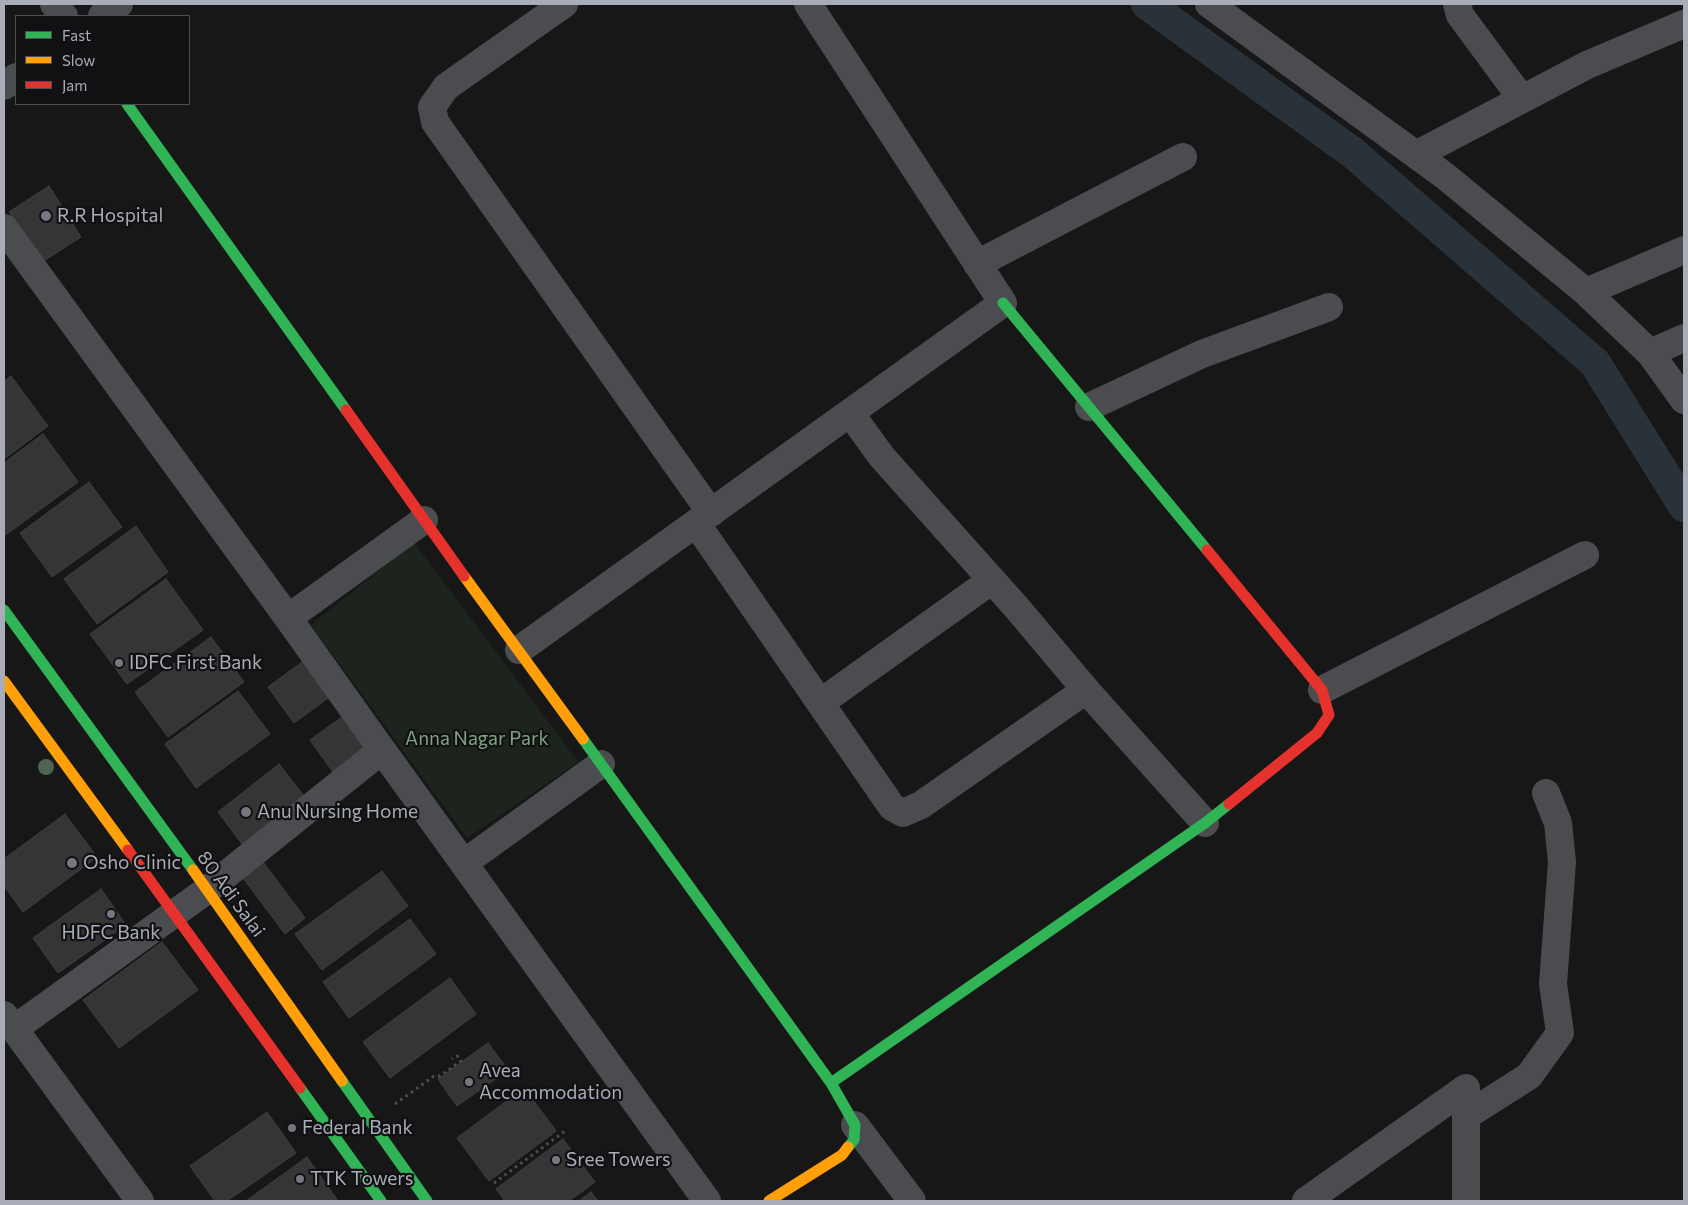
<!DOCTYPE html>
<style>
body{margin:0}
#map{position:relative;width:1688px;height:1205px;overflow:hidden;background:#171717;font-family:Commissioner,sans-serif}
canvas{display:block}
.frame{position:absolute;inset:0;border:5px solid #a8adb8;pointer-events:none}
.legend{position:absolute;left:15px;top:15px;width:175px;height:90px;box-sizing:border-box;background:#111113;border:1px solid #4d4f55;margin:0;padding:6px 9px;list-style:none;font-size:15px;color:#a8adb8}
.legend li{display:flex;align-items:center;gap:10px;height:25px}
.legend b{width:25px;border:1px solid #4d4f55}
</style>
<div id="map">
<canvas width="1688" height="1205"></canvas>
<div class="frame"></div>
<ul class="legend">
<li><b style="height:6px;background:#30b455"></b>Fast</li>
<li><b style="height:6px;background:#ff9f0a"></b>Slow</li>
<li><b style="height:6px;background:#e5322d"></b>Jam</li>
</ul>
</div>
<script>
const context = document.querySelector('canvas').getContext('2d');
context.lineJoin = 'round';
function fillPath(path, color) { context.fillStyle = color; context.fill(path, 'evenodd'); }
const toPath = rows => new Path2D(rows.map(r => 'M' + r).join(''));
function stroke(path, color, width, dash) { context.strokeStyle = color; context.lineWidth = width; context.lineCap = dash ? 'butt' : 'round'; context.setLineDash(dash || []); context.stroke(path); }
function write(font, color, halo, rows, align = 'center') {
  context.font = font + ' Commissioner,sans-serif'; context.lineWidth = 4.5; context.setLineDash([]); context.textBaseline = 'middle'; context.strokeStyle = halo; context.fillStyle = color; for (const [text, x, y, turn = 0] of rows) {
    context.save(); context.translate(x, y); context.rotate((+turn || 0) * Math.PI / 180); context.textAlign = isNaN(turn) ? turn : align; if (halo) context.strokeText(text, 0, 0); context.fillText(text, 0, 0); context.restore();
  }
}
fillPath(toPath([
 [414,542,578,762,467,838,311,625]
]), '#1d241e');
stroke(toPath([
 [1147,4,1353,153,1595,363,1684,506]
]), '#2a3239', 32);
const building = toPath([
 [49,186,81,237,42,262,9,212,49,186],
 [11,376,48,426,4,459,4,381,11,376],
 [43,434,78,482,4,536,4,463,43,434],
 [89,482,122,527,52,577,20,533,89,482],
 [136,526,168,572,97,624,64,579,136,526],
 [166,579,203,630,127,684,90,634,166,579],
 [211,637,244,682,168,737,135,692,211,637],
 [309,657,335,693,294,723,268,687,309,657],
 [238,691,270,734,196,788,165,744,238,691],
 [342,717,371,756,338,779,310,740,342,717],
 [279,764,304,796,242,844,218,812,279,764],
 [65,814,97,857,23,912,4,886,4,859,65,814],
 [263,862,305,918,285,934,243,878,263,862],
 [382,871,408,906,322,970,295,934,382,871],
 [101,889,126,925,58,973,33,938,101,889],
 [410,919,436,954,349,1018,323,982,410,919],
 [162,942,198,990,119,1048,83,1000,162,942],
 [450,978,476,1014,390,1078,363,1042,450,978],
 [488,1043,508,1070,457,1106,438,1079,488,1043],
 [524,1088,556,1131,489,1181,457,1138,524,1088],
 [267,1112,296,1153,227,1201,215,1201,190,1166,267,1112],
 [563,1139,595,1182,569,1201,505,1201,496,1189,563,1139],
 [307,1157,338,1201,246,1201,307,1157],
 [591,1192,598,1201,579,1201,591,1192]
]);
fillPath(building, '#353536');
stroke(building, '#3f4043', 1);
stroke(toPath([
 [395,1104,434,1076,440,1076,461,1061,457,1056,452,1059],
 [494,1183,565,1131]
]), '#4d4e52', 3, [2.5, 4]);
stroke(toPath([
 [54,4,64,16],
 [564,4,446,87,432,107,435,122,711,513],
 [1209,4,1445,176,1586,292,1650,353,1684,400],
 [1457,4,1460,15,1522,99],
 [102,16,119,4],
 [4,86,16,77],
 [1416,155,1587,65,1684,24],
 [4,228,288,618,382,750],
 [977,264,1183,157],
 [1586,292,1684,250],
 [1650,353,1684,338],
 [1089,407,1202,354,1329,307],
 [850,413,882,457,1017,608,1086,690],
 [696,523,892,807,903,813,921,805,1086,690,1205,823],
 [288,618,424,520],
 [519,650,1003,303,808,4],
 [1322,690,1585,555],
 [820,703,992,580],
 [464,863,601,764],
 [4,1015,140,1201],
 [14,1029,207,890,382,750,707,1201],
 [1466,1116,1529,1076,1560,1033,1553,984,1562,862,1558,823,1546,793],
 [855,1125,912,1201],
 [1306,1201,1466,1088,1466,1201]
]), '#4b4c50', 28);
stroke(toPath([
 [127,104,346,410],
 [1003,303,1207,550],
 [4,610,193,870],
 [583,739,831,1083,855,1125,854,1140,848,1147],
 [342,1081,427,1201],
 [831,1083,1205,823,1229,804],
 [300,1088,381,1201]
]), '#30b455', 11);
stroke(toPath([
 [464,576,583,739],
 [4,681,128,850],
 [193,870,342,1081],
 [769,1201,842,1155,848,1147]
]), '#ff9f0a', 11);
stroke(toPath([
 [346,410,464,576],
 [1207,550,1322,690,1329,715,1317,733,1229,804],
 [128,850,300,1088]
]), '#e5322d', 11);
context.fillStyle = '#506451';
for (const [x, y] of [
 [46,767]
]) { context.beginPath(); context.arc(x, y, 8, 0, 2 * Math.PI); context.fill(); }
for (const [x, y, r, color] of [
 [46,216,6,"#757880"],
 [119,663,5,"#757880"],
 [246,812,6,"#757880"],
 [72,863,6,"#757880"],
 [111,914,5,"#757880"],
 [469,1082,5,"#757880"],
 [292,1128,5,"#757880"],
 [556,1160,5,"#757880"],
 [300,1179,5,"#757880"]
]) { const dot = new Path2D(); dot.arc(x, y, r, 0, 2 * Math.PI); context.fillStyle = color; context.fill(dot); stroke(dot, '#111113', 2); }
write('19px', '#a8adb8', '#111113', [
 ["R.R Hospital",57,216],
 ["IDFC First Bank",129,663],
 ["Anu Nursing Home",257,812],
 ["Osho Clinic",83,863],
 ["HDFC Bank",111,933,"center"],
 ["Avea",479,1071],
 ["Accommodation",479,1093],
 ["Federal Bank",302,1128],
 ["Sree Towers",566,1160],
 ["TTK Towers",310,1179]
], 'left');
write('19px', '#7fa381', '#111113', [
 ["Anna Nagar Park",477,739]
]);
write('19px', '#a8adb8', '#111113', [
 ["80 Adi Salai",231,894,54]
]);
</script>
